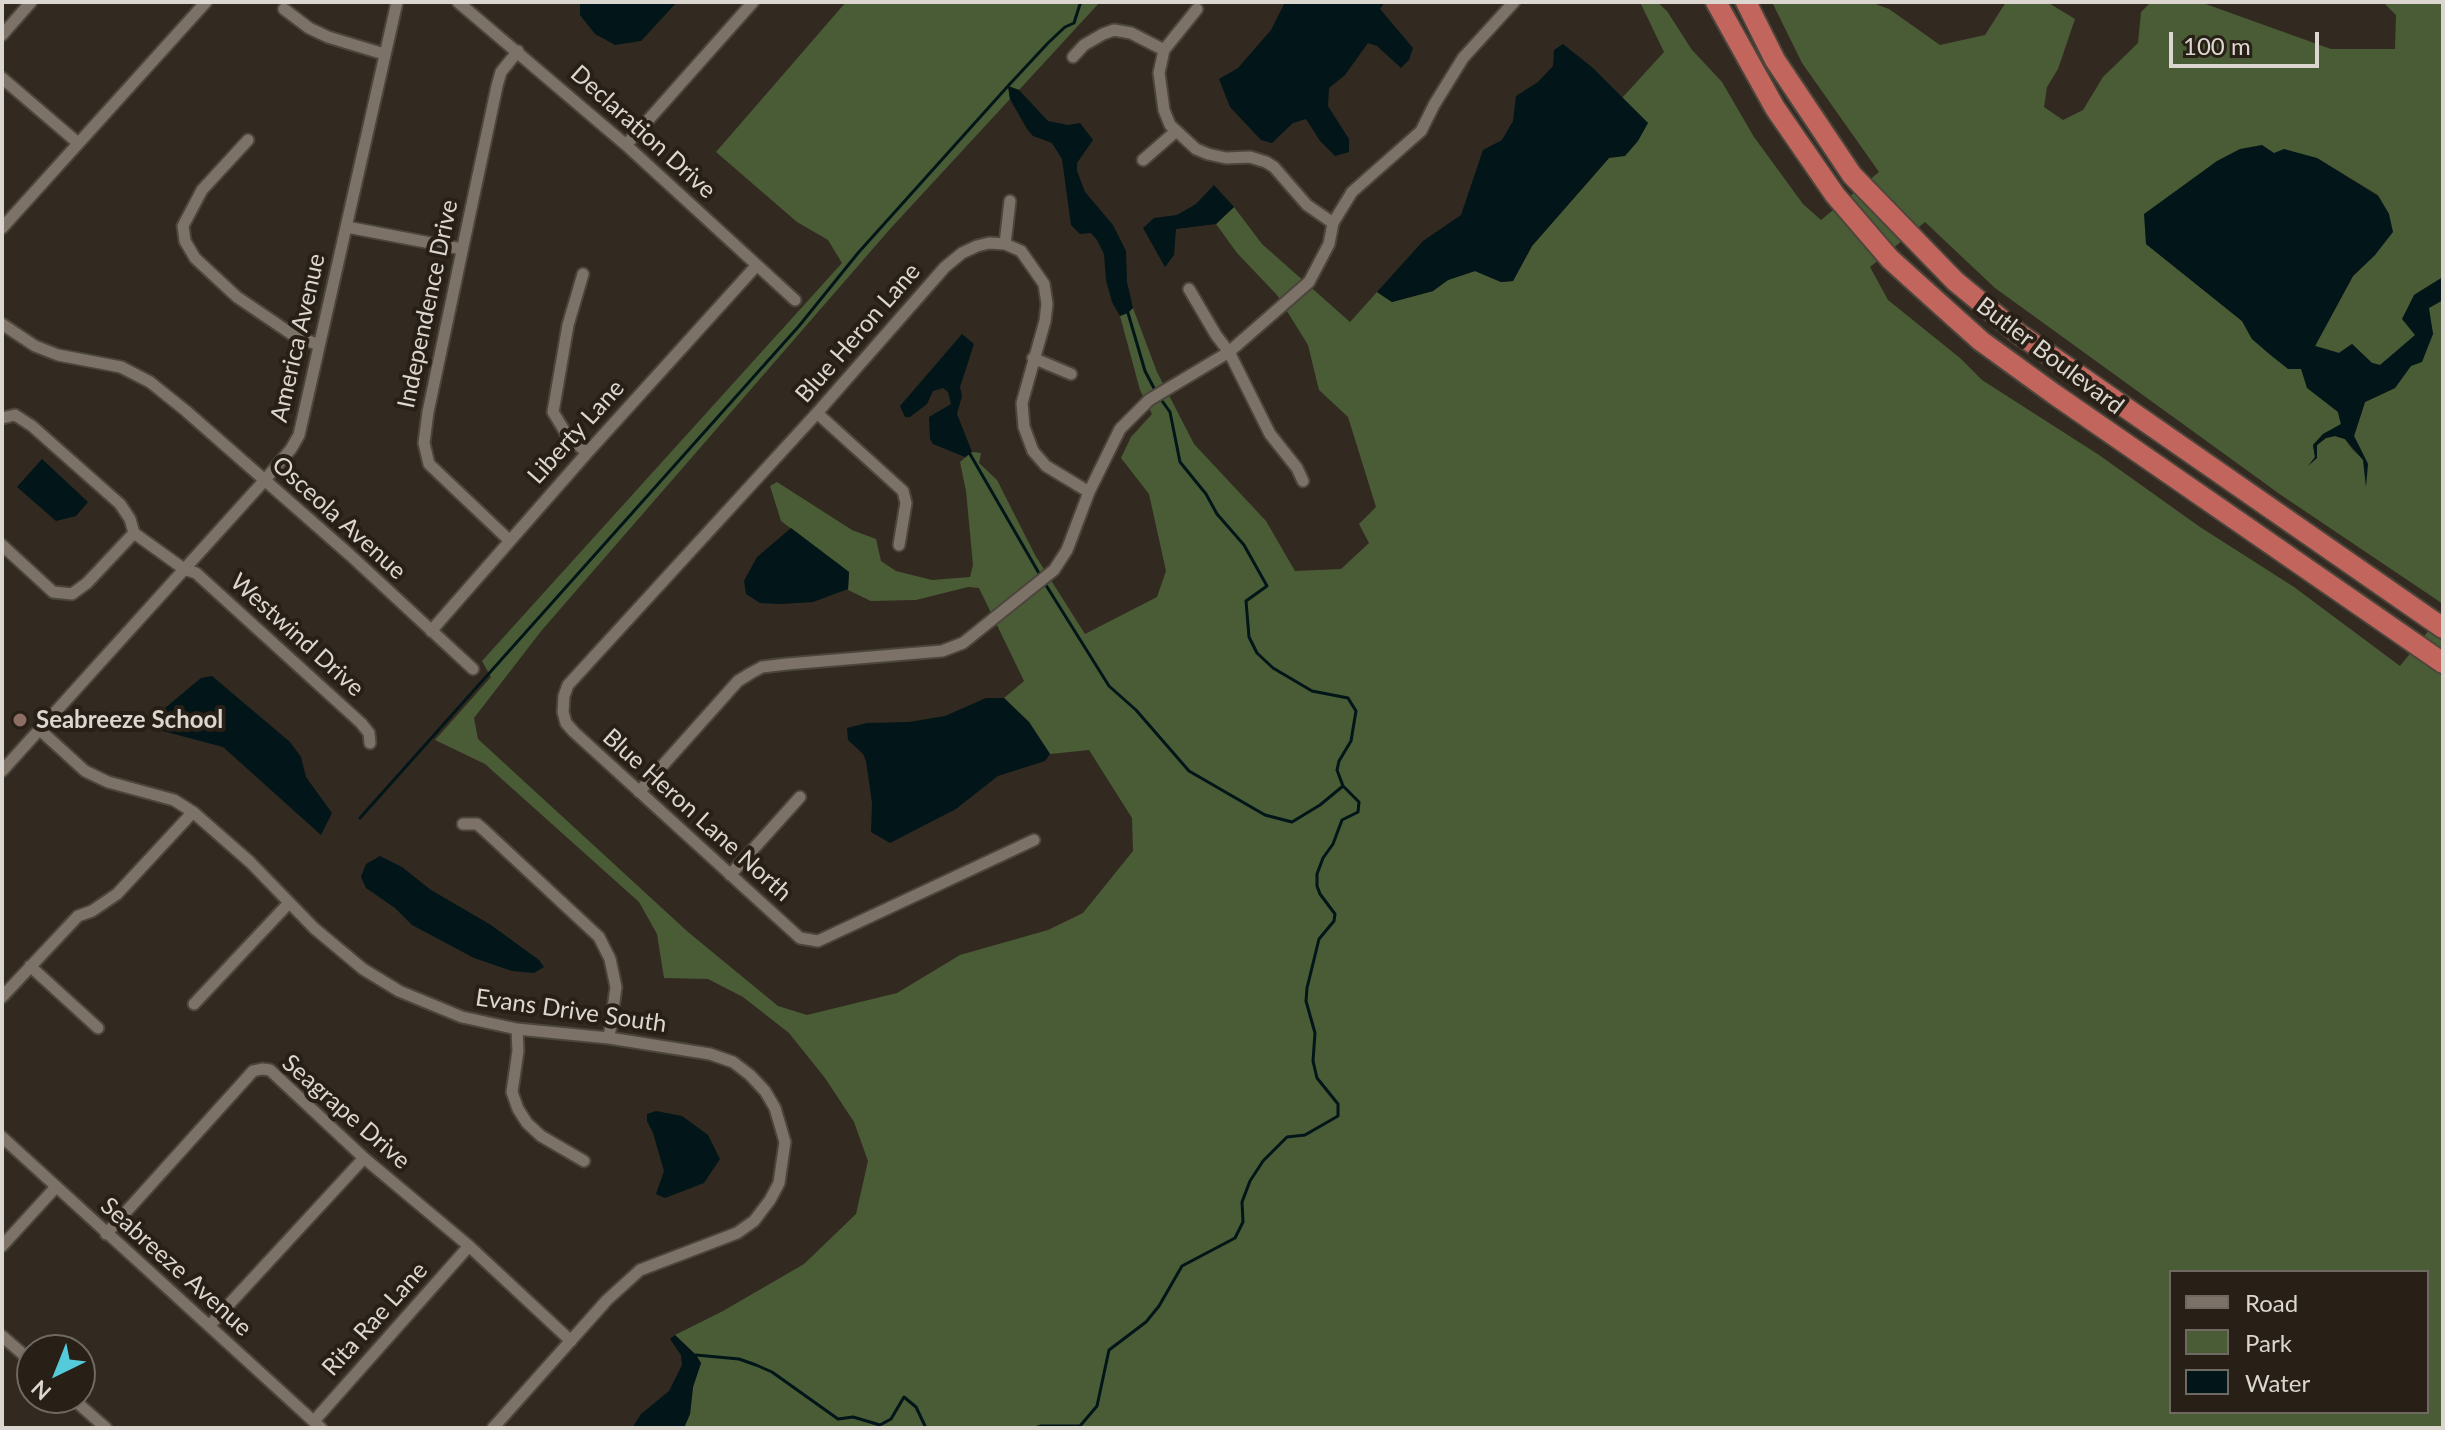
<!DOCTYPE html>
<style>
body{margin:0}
#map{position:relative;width:2445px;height:1430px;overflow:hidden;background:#322a20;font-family:Lato,sans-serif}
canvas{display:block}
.frame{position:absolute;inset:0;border:4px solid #dbd6cf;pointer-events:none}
.legend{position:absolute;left:2169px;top:1270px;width:260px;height:144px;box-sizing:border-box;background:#282017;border:2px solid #706961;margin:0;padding:10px 14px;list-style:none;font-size:24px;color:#dbd6cf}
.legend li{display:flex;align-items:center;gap:16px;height:40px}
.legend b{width:40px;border:2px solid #706961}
.north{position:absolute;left:16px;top:1334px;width:80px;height:80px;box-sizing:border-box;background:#282017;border:2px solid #706961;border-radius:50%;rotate:223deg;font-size:22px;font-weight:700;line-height:32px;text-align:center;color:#dbd6cf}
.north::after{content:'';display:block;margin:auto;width:28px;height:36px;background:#53cbdb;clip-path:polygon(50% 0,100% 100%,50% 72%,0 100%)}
.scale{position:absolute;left:2169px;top:32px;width:150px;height:36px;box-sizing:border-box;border:4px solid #dbd6cf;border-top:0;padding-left:10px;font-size:24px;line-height:28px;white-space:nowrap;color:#dbd6cf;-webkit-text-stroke:6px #282017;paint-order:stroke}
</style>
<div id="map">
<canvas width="2445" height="1430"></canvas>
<div class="frame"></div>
<ul class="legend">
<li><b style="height:10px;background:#7c7267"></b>Road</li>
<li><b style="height:22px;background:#495c35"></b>Park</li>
<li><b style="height:22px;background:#021519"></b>Water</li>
</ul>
<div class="north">N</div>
<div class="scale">100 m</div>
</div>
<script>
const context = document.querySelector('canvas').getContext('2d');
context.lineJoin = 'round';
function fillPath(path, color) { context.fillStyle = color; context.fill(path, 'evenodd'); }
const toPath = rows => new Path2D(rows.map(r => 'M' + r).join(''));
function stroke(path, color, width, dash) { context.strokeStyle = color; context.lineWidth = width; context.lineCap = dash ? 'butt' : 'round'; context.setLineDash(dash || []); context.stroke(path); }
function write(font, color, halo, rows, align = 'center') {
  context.font = font + ' Lato,sans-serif'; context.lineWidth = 8; context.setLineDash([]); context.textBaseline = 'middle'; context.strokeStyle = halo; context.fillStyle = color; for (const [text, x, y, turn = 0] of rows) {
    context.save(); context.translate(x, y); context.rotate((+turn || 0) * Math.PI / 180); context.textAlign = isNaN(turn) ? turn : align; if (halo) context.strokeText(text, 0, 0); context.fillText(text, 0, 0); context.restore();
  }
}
fillPath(toPath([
 [846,2,1100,2,1019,90,1008,86,1010,99,890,229,542,630,474,718,478,739,688,932,778,1006,807,1015,897,993,960,955,1048,930,1083,913,1133,851,1132,818,1089,750,1050,754,1029,722,1004,698,1024,681,979,588,968,587,916,600,871,601,848,590,849,572,781,521,770,486,777,482,852,530,876,539,881,561,896,571,932,580,970,577,973,565,966,491,960,462,972,452,981,453,979,463,997,480,1035,555,1085,634,1157,597,1166,571,1149,494,1121,458,1131,437,1152,414,1140,390,1120,316,1133,308,1157,372,1194,444,1266,521,1295,571,1341,569,1369,543,1359,524,1376,507,1348,417,1319,390,1308,345,1277,295,1237,253,1216,224,1234,207,1262,244,1350,322,1377,292,1392,302,1433,291,1448,280,1475,271,1501,282,1513,281,1532,246,1609,158,1648,123,1622,98,1664,52,1640,2,1657,2,1667,11,1692,50,1722,82,1754,137,1803,204,1821,220,1879,172,1802,63,1772,2,1870,2,1889,9,1940,45,1985,35,2006,2,2047,2,2075,19,2058,69,2047,87,2044,107,2063,120,2083,110,2103,77,2138,43,2141,12,2151,2,2200,2,2331,49,2395,49,2396,15,2383,2,2443,2,2443,277,2414,295,2416,335,2402,348,2380,365,2372,363,2352,344,2339,353,2315,346,2353,276,2375,255,2389,214,2378,195,2317,158,2146,244,2242,321,2252,339,2301,369,2338,412,2341,425,2323,434,2313,445,2315,457,2313,460,2317,457,2317,445,2326,438,2335,436,2345,439,2352,449,2368,464,2354,436,2365,402,2395,388,2433,334,2428,308,2443,300,2443,604,2281,495,1995,288,1925,222,1870,267,1888,300,1960,358,1982,380,2099,455,2200,527,2294,587,2400,666,2443,613,2443,1428,684,1428,690,1414,693,1387,701,1363,696,1355,675,1335,723,1311,804,1264,856,1214,868,1161,854,1122,825,1078,789,1033,743,997,708,979,664,978,657,934,639,902,485,764,435,740,491,677,482,661,842,263,828,240,797,222,716,152],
 [2171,1272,2427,1272,2427,1412,2171,1412]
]), '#495c35');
fillPath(toPath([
 [580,2,677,2,641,41,615,45,595,34,580,15],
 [1285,2,1385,2,1380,9,1413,48,1409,60,1401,68,1377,46,1368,43,1345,75,1329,88,1328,106,1349,139,1349,152,1335,156,1320,141,1306,119,1293,123,1272,143,1261,140,1230,107,1219,79,1238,68,1271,30],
 [1563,44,1593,68,1648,123,1638,141,1625,156,1609,158,1532,246,1513,281,1501,282,1475,271,1448,280,1433,291,1392,302,1377,292,1423,241,1461,215,1483,150,1502,140,1513,121,1516,96,1538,82,1553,66,1554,50],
 [1008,86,1019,90,1048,121,1068,125,1080,123,1093,140,1077,163,1077,171,1085,192,1113,225,1126,251,1127,282,1133,308,1128,313,1120,316,1112,302,1106,280,1104,254,1097,240,1091,233,1080,234,1071,225,1062,159,1052,143,1033,136,1027,129,1010,99],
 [2262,145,2274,153,2284,149,2317,158,2378,196,2389,214,2393,232,2375,255,2353,276,2315,346,2339,353,2352,344,2372,363,2380,365,2415,335,2402,319,2414,295,2443,277,2443,300,2429,308,2433,334,2422,362,2411,366,2395,388,2365,402,2354,436,2368,464,2366,487,2363,460,2345,439,2335,436,2326,438,2317,445,2317,458,2308,466,2315,457,2313,445,2323,434,2341,424,2338,412,2307,388,2301,369,2288,369,2268,353,2252,339,2242,321,2146,244,2144,214,2217,161,2240,149],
 [1214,185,1234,207,1216,224,1176,229,1174,255,1165,267,1143,228,1154,218,1177,215,1196,204],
 [962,334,974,344,960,387,962,396,957,414,972,452,965,457,933,444,930,439,929,417,951,404,948,392,943,388,933,391,927,404,910,417,905,417,900,406],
 [42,459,88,502,76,516,56,521,17,487],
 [791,528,849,572,848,589,813,602,781,604,760,603,746,594,744,581,757,557],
 [212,676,290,742,301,757,306,777,332,813,321,835,223,747,159,730,165,708,201,678],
 [986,698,1004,698,1029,722,1050,754,1045,761,998,776,956,809,890,843,871,832,872,803,866,761,863,754,848,740,847,728,867,723,909,722,945,716],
 [380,856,402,867,431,890,491,925,539,960,544,967,534,973,512,971,474,958,412,925,395,908,366,888,361,877,366,864],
 [656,1111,682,1116,708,1135,720,1159,704,1183,665,1198,656,1194,664,1171,653,1133,647,1121,647,1114],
 [675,1335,696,1355,701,1363,693,1387,690,1414,684,1428,632,1428,641,1414,669,1391,682,1365,681,1355,670,1339]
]), '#021519');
stroke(toPath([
 [1128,313,1145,371,1156,392],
 [970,454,1040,575],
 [1044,582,1109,686,1136,710,1189,771,1265,815,1292,822,1320,805,1343,786],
 [360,818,799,326,858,253,1008,86,1048,43,1065,27,1074,23,1080,4,1083,2],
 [696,1355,739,1359,756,1365,772,1372,838,1419,853,1417,880,1425,891,1419,904,1397,916,1407,926,1428],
 [1035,1428,1041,1426,1080,1426,1097,1406,1109,1350,1146,1322,1159,1306,1182,1266,1235,1238,1243,1222,1242,1202,1250,1181,1263,1161,1287,1137,1305,1135,1338,1116,1338,1104,1317,1078,1313,1061,1315,1033,1306,1001,1307,988,1319,939,1334,921,1335,914,1320,894,1317,886,1317,874,1323,858,1333,844,1342,820,1358,812,1359,802,1343,786,1337,770,1339,761,1351,741,1356,711,1348,698,1312,691,1273,668,1257,653,1249,637,1246,601,1267,586,1244,545,1217,514,1206,494,1180,462,1170,412,1160,398]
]), '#021519', 3);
const street = toPath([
 [458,2,626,145,795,300],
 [284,9,309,28,328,37,384,54],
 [1197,9,1164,50,1159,73,1164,110,1170,125,1196,149,1208,154,1226,158,1250,157,1266,162,1274,167,1307,205,1333,223],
 [2,35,31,2],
 [1073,57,1084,45,1103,34,1114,30,1131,33,1164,50],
 [2,78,78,143],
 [248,140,202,190,183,226,185,241,195,258,237,297,293,335,319,345],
 [626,145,753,2],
 [1143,160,1175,132],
 [347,227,462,249],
 [2,228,206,2],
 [1005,244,1010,201],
 [583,274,568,325,553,412,567,435,587,453],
 [1189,289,1216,335,1229,352,1270,434,1297,468,1303,481],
 [2,324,35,346,58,355,121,367,150,382,186,411,350,555,473,669],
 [1033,358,1071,374],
 [817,413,903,491,906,503,899,545],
 [2,418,15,415,32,426,120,504,130,519,134,533,184,569,196,573,361,723,369,733,370,743],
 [509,540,429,464,424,443,428,412,497,86,501,72,518,51],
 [2,545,53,592,72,594,87,583,134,533],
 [431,631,587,453,757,265],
 [40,730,85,771,108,782,174,800,193,812,250,862,314,928,363,969,399,991,462,1017,517,1029,609,1038,710,1054,733,1062,750,1075,765,1091,775,1108,785,1142,779,1183,770,1200,754,1221,737,1233,640,1270,607,1300,493,1428],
 [2,771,264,481,291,449,299,435,397,2],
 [639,792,738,681,751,673,762,667,787,664,942,651,963,643,1054,570,1067,550,1089,492,1120,429,1149,400,1229,352,1309,282,1329,244,1333,223,1352,192,1421,131,1434,105,1463,58,1514,2],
 [463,824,477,824,484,830,599,937,610,959,616,987,609,1038],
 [1034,840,818,941,800,938,574,732,566,723,563,712,564,696,568,685,817,413,945,267,962,253,977,246,989,243,1005,244,1021,251,1044,284,1047,304,1045,321,1022,403,1024,427,1033,451,1046,466,1089,492],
 [730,875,800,797],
 [30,966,98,1028],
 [2,997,78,916,92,911,117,894,193,812],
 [194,1004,288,904],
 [517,1029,518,1051,512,1092,518,1109,527,1123,541,1136,584,1161],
 [2,1137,321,1428],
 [106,1234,253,1071,262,1069,270,1070,364,1158,469,1246,571,1341],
 [2,1246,55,1188],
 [210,1325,364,1158],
 [2,1336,32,1362],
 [72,1398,106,1428],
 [314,1421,469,1246]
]);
const highway = toPath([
 [1716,2,1775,108,1835,195,1890,259,1942,306,1981,341,2054,394,2443,663],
 [1746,2,1775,60,1852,175,1955,281,2018,333,2443,628]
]);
stroke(street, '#4c453c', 15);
stroke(highway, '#4c453c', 24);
stroke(street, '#7c7267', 11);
stroke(highway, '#c2665d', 20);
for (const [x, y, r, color] of [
 [20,720,8,"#8d6e63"]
]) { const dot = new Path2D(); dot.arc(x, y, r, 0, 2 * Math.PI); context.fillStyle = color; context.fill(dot); stroke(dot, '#282017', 3); }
write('24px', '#dbd6cf', '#282017', [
 ["Declaration Drive",643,132,42],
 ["Independence Drive",428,304,-78],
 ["Blue Heron Lane",858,333,-49],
 ["America Avenue",298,338,-77],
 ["Butler Boulevard",2050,356,37],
 ["Liberty Lane",576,432,-48],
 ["Osceola Avenue",339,518,42],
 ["Westwind Drive",297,635,42],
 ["Blue Heron Lane North",697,815,42],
 ["Evans Drive South",571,1011,8],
 ["Seagrape Drive",346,1112,41],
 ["Seabreeze Avenue",176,1267,42],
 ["Rita Rae Lane",375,1319,-48]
]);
write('bold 24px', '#dbd6cf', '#282017', [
 ["Seabreeze School",36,720]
], 'left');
</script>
